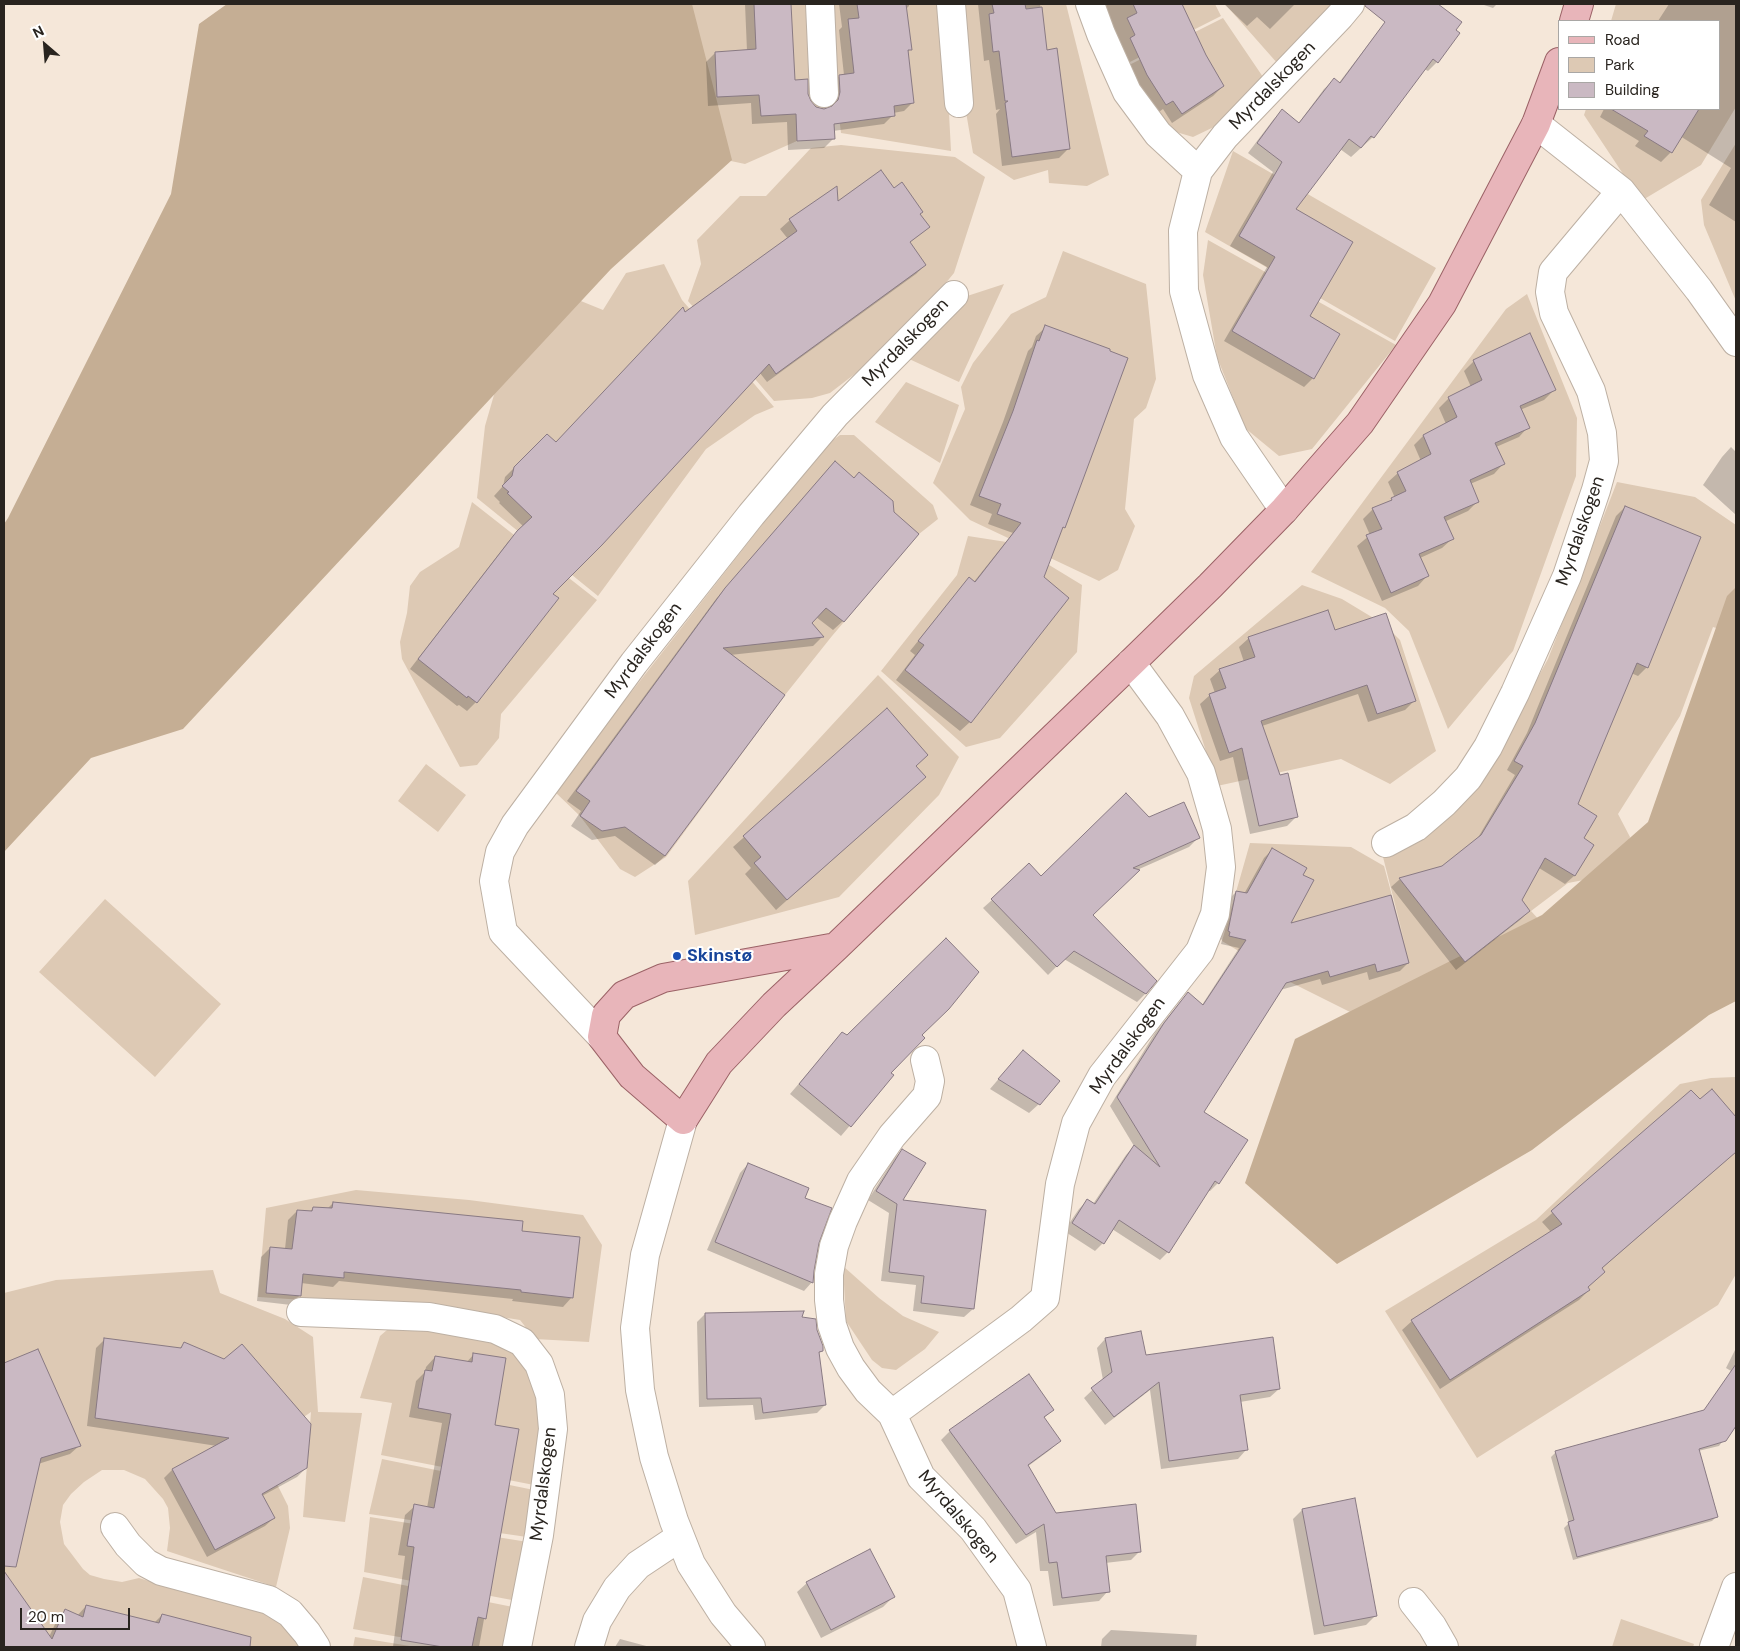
<!DOCTYPE html>
<meta charset="utf-8">
<style>
body{margin:0}
#map{position:relative;width:1740px;height:1651px;overflow:hidden;background:#f5e7d9;font-family:"DM Sans",sans-serif}
canvas{display:block}
.frame{position:absolute;inset:0;border:5px solid #29241f;pointer-events:none}
.legend{position:absolute;left:1558px;top:20px;width:162px;height:90px;box-sizing:border-box;background:#fff;border:1px solid #a9a7a5;margin:0;padding:6px 9px;list-style:none;font-size:15px;color:#29241f}
.legend li{display:flex;align-items:center;gap:10px;height:25px}
.legend b{width:25px;border:1px solid #a9a7a5}
.north{position:absolute;left:20px;top:20px;width:50px;height:50px;-webkit-text-stroke:4px #fff;paint-order:stroke;rotate:333deg;font-size:14px;font-weight:700;line-height:20px;text-align:center;color:#29241f}
.north::after{content:'';display:block;margin:auto;width:18px;height:22px;background:#29241f;clip-path:polygon(50% 0,100% 100%,50% 72%,0 100%)}
.scale{position:absolute;left:20px;top:1608px;width:110px;height:22px;box-sizing:border-box;border:2px solid #29241f;border-top:0;padding-left:6px;font-size:15px;line-height:18px;white-space:nowrap;color:#29241f;-webkit-text-stroke:4px #fff;paint-order:stroke}
</style>
<div id="map">
<canvas width="1740" height="1651"></canvas>
<div class="frame"></div>
<ul class="legend">
<li><b style="height:6px;background:#e8b5ba"></b>Road</li>
<li><b style="height:14px;background:#ddc9b4"></b>Park</li>
<li><b style="height:14px;background:#cab9c3"></b>Building</li>
</ul>
<div class="north">N</div>
<div class="scale">20 m</div>
</div>
<script>
const context = document.querySelector('canvas').getContext('2d');
context.lineJoin = 'round';
function fillPath(path, color) { context.fillStyle = color; context.fill(path, 'evenodd'); }
const toPath = rows => new Path2D(rows.map(r => 'M' + r).join(''));
function stroke(path, color, width, dash) { context.strokeStyle = color; context.lineWidth = width; context.lineCap = dash ? 'butt' : 'round'; context.setLineDash(dash || []); context.stroke(path); }
function write(font, color, halo, rows, align = 'center') {
  context.font = font + ' "DM Sans",sans-serif'; context.lineWidth = 4; context.setLineDash([]); context.textBaseline = 'middle'; context.strokeStyle = halo; context.fillStyle = color; for (const [text, x, y, turn = 0] of rows) {
    context.save(); context.translate(x, y); context.rotate((+turn || 0) * Math.PI / 180); context.textAlign = isNaN(turn) ? turn : align; if (halo) context.strokeText(text, 0, 0); context.fillText(text, 0, 0); context.restore();
  }
}
fillPath(toPath([
 [683,4,812,4,819,106,833,106,835,139,797,141,745,164,651,144],
 [828,4,940,4,946,57,951,151,841,133,833,70],
 [958,4,1066,4,1109,175,1087,186,1049,183,1048,170,1014,180,973,153,966,112],
 [1110,4,1215,4,1221,16,1124,65,1102,6],
 [1225,4,1333,4,1278,64],
 [1616,4,1736,4,1736,107,1701,165,1641,201,1584,115,1586,109,1719,109,1719,21,1611,21],
 [1223,18,1263,77,1218,125,1193,137,1166,129,1125,67],
 [1736,143,1736,301,1704,225,1701,200],
 [841,145,955,157,985,177,954,273,899,340,830,393,812,398,774,401,688,301,701,264,697,240,740,196,766,196,811,148],
 [1233,151,1436,268,1395,341,1205,232],
 [1208,240,1396,345,1312,449,1279,456,1245,428,1217,357,1203,275],
 [1063,251,1146,284,1156,379,1146,408,1134,419,1125,509,1135,526,1118,570,1099,581,970,520,933,483,965,409,961,387,973,363,1011,314,1046,297],
 [664,264,682,300,774,407,755,415,706,449,598,596,477,498,485,426,511,336,571,297,603,310,626,273],
 [1004,284,959,382,907,358,958,299],
 [1527,294,1577,418,1576,476,1513,651,1448,729,1409,631,1385,608,1311,572,1506,309],
 [906,382,959,405,940,463,875,422],
 [840,435,854,435,933,505,938,519,919,534,832,636,785,695,666,857,635,877,620,869,580,816,554,791,822,448],
 [1617,482,1695,497,1736,525,1736,632,1735,634,1713,627,1680,716,1618,814,1630,837,1615,883,1589,879,1568,883,1531,911,1561,944,1358,1016,1290,982,1222,941,1250,843,1351,847,1384,866,1405,944,1382,853,1425,832,1455,812,1472,791,1495,755,1548,659],
 [472,502,597,600,501,714,499,738,477,765,460,767,402,659,400,642,407,613,410,586,420,572,459,547],
 [968,536,1013,543,1082,585,1077,652,1000,738,966,747,881,671,957,575],
 [1302,585,1342,599,1385,625,1400,640,1436,751,1390,784,1341,759,1217,786,1189,698,1194,676],
 [878,675,959,757,939,795,839,897,695,935,688,881],
 [426,764,466,795,438,832,398,801],
 [105,899,221,1004,155,1077,39,972],
 [1736,1077,1736,1274,1718,1305,1477,1458,1385,1311,1536,1220,1680,1084,1711,1078],
 [356,1190,469,1200,583,1215,602,1245,589,1342,535,1339,520,1320,457,1310,258,1297,266,1208],
 [843,1266,879,1298,903,1316,939,1332,925,1349,896,1370,882,1368,872,1360,846,1321],
 [213,1270,220,1293,285,1319,313,1337,318,1412,362,1413,345,1522,303,1517,311,1412,273,1438,270,1470,288,1506,290,1528,276,1587,167,1551,170,1528,168,1508,163,1499,145,1479,124,1470,102,1470,84,1482,71,1494,63,1505,60,1522,64,1544,83,1569,90,1575,104,1579,122,1582,139,1578,171,1588,262,1612,282,1624,303,1647,4,1647,4,1293,56,1280],
 [394,1324,518,1346,534,1383,540,1429,534,1485,381,1455,392,1403,360,1398,380,1336],
 [382,1459,534,1490,527,1537,369,1514],
 [370,1517,528,1542,512,1600,364,1572],
 [363,1577,513,1607,506,1647,457,1647,353,1629],
 [1621,1619,1694,1644,1693,1647,1612,1647],
 [355,1637,416,1647,353,1647]
]), '#ddc9b4');
fillPath(toPath([
 [227,4,692,4,732,160,611,269,183,729,91,758,4,852,4,524,8,518,171,194,199,24],
 [1736,587,1736,1001,1709,1015,1532,1150,1337,1264,1245,1183,1295,1039,1542,915,1648,822,1727,596]
]), '#c5ae94');
fillPath(toPath([
 [745,4,790,4,794,82,807,94,810,102,816,108,824,110,830,108,831,103,830,85,839,76,844,75,839,30,842,27,839,4,909,4,909,6,905,10,910,49,907,53,913,102,904,111,893,113,893,115,884,124,833,131,833,139,824,148,788,150,787,122,752,124,751,103,708,106,706,62,715,53,747,51],
 [978,4,1040,4,1046,51,1069,148,1059,158,1002,166,996,114,1000,109,996,110,989,60,984,61],
 [1106,4,1178,4,1184,42,1223,86,1213,96,1172,123,1163,109,1156,114,1136,82,1109,24],
 [1224,4,1295,4,1270,29,1257,17,1247,26],
 [1399,4,1419,4,1459,33,1437,62,1428,71,1424,69,1373,137,1351,157,1340,149,1294,209,1308,317,1313,378,1304,387,1224,341,1267,267,1230,246,1273,172,1248,153,1273,120,1282,111,1298,124,1324,89,1334,80,1338,84],
 [1481,4,1497,4,1493,8],
 [1669,4,1736,4,1736,222,1709,205,1731,168,1680,136,1671,152,1661,162,1635,146,1639,141,1600,117,1604,109,1719,109,1719,21,1658,21],
 [836,189,837,203,894,190,919,214,928,227,909,243,925,265,916,274,767,382,760,373,551,594,476,702,467,711,459,705,457,706,410,669,508,542,524,527,499,503,500,502,494,496,503,486,505,477,547,435,555,443,685,314,788,239,780,229,790,220],
 [1046,327,1064,527,1060,531,1043,577,970,722,960,731,896,680,915,655,910,651,960,589,969,579,973,583,1013,533,988,524,992,514,970,505,1003,422,1028,351,1032,347,1036,336],
 [1474,361,1554,390,1544,400,1520,410,1528,427,1519,437,1496,447,1503,464,1494,474,1470,484,1478,501,1468,511,1444,522,1452,539,1442,548,1420,558,1427,576,1418,586,1382,601,1357,546,1370,535,1363,519,1373,509,1389,502,1395,498,1388,482,1398,473,1421,461,1414,445,1423,436,1446,424,1439,408,1449,398,1471,387,1464,371],
 [1731,447,1736,452,1736,515,1703,485,1722,457],
 [826,472,843,621,833,630,816,617,810,623,822,637,813,646,730,655,665,856,655,865,615,836,592,840,571,826,581,811,567,801,716,599],
 [1625,507,1647,667,1638,676,1631,673,1577,805,1582,839,1593,845,1574,876,1565,884,1539,868,1520,900,1529,911,1520,920,1456,970,1391,887,1400,879,1443,867,1476,841,1515,775,1507,770,1527,733,1616,516],
 [1334,632,1414,701,1405,710,1368,722,1358,694,1262,726,1279,776,1296,817,1287,826,1250,834,1233,757,1220,761,1200,704,1210,695,1215,693,1210,679,1220,670,1244,662,1239,647,1249,638],
 [887,710,915,767,914,787,776,910,745,874,751,868,733,847],
 [1149,818,1198,838,1189,847,1137,870,1091,915,1146,993,1137,1002,1064,959,1048,975,983,908,992,900,1041,877],
 [1272,850,1302,875,1288,925,1408,963,1400,971,1369,980,1367,972,1322,985,1320,979,1280,990,1202,1112,1218,1183,1210,1191,1208,1191,1168,1252,1160,1260,1112,1229,1103,1243,1095,1251,1064,1231,1079,1209,1087,1201,1093,1204,1126,1155,1134,1146,1110,1106,1155,1033,1180,1002,1188,993,1202,1005,1239,948,1221,944,1222,940,1221,939,1228,900,1236,892,1244,894,1264,858],
 [842,1033,847,1037,920,1035,890,1073,893,1075,841,1136,790,1094],
 [1014,1061,1039,1104,1029,1113,990,1089],
 [1691,1091,1700,1101,1712,1091,1736,1119,1736,1152,1601,1269,1604,1272,1587,1288,1589,1290,1579,1300,1440,1389,1402,1330,1412,1321,1551,1232,1542,1222],
 [902,1150,901,1201,973,1309,964,1317,913,1311,916,1285,881,1281,889,1213,868,1200,894,1159],
 [748,1164,803,1199,817,1243,812,1282,804,1291,707,1250,740,1173],
 [333,1203,521,1232,572,1297,563,1307,512,1301,513,1299,339,1281,333,1287,301,1283,300,1295,291,1305,257,1301,261,1257,270,1248,285,1249,288,1220,297,1211,309,1212,314,1208,327,1209],
 [705,1314,800,1318,822,1351,818,1354,825,1405,817,1413,755,1420,753,1405,699,1407,697,1322],
 [105,1339,179,1349,184,1344,224,1361,306,1468,297,1477,262,1496,274,1518,265,1526,207,1557,164,1478,172,1470,217,1446,87,1426,96,1348],
 [1105,1339,1145,1357,1279,1389,1270,1397,1240,1402,1246,1450,1238,1459,1161,1469,1150,1390,1105,1425,1084,1398,1103,1380,1097,1348],
 [1736,1348,1736,1423,1719,1446,1698,1451,1717,1516,1712,1521,1573,1560,1564,1528,1569,1523,1551,1457,1556,1452,1703,1412,1731,1371,1726,1368],
 [37,1350,79,1446,70,1454,38,1464,14,1538,4,1536,4,1365],
 [474,1354,494,1426,518,1430,479,1647,393,1647,405,1556,398,1555,405,1515,415,1506,427,1508,442,1423,409,1417,416,1381,425,1372,426,1367,435,1357,466,1363],
 [1053,1409,1043,1419,1059,1441,1050,1450,1027,1467,1056,1514,1140,1551,1131,1560,1105,1563,1108,1591,1099,1601,1053,1606,1048,1571,1040,1571,1036,1532,1016,1544,941,1440,950,1431],
 [1302,1510,1376,1615,1366,1625,1314,1635,1293,1519],
 [4,1573,49,1637,57,1620,65,1611,77,1616,86,1606,154,1623,162,1615,234,1634,230,1647,5,1647],
 [807,1583,893,1597,883,1607,821,1638,797,1592],
 [1111,1630,1197,1635,1196,1647,1101,1647,1102,1639],
 [620,1639,650,1647,615,1647]
]), '#0003');
const building = toPath([
 [754,4,791,4,795,80,808,79,808,94,811,101,816,107,824,109,832,106,838,100,840,92,839,75,854,73,848,19,859,18,857,4,906,4,912,50,908,50,914,103,894,106,895,116,834,124,835,139,797,141,796,114,761,116,759,95,717,97,715,52,756,49,754,4],
 [992,4,1025,4,1026,9,1042,7,1047,50,1057,48,1070,149,1012,157,1005,103,1008,101,1005,101,999,51,993,52,989,14,994,13,992,4],
 [1133,4,1182,4,1206,55,1224,86,1182,114,1173,101,1166,105,1147,75,1130,38,1135,35,1127,18,1137,13,1133,4],
 [1365,4,1438,4,1462,22,1456,30,1460,33,1438,63,1433,59,1374,138,1371,136,1361,148,1349,139,1296,209,1353,242,1310,316,1340,334,1314,379,1232,331,1275,257,1239,236,1282,162,1257,143,1282,109,1299,123,1334,78,1340,83,1385,22,1365,6,1365,4],
 [1611,109,1699,109,1672,153,1644,136,1648,131,1611,109],
 [881,170,894,188,902,182,923,212,920,214,930,227,910,242,926,265,776,374,769,364,602,545,553,594,559,598,477,703,468,696,467,698,418,659,517,531,532,517,507,493,509,492,502,486,512,476,514,467,547,434,556,442,683,307,685,312,797,231,789,219,837,186,838,201,881,170],
 [1045,325,1110,349,1110,351,1128,358,1065,528,1063,527,1044,577,1069,598,971,723,905,670,924,645,918,641,969,577,975,582,1021,523,997,514,1001,504,979,496,1013,411,1037,340,1039,341,1045,325],
 [1530,333,1556,390,1520,406,1530,428,1495,443,1505,464,1470,480,1479,502,1444,517,1454,539,1419,554,1429,576,1391,593,1366,535,1382,529,1372,508,1392,500,1391,498,1406,491,1397,472,1431,454,1423,435,1457,417,1448,397,1482,380,1473,360,1530,333],
 [835,461,854,478,859,472,893,501,894,512,919,534,844,622,826,608,812,623,824,637,723,648,785,695,665,856,625,827,602,831,580,816,590,801,576,791,725,588,835,461],
 [1625,506,1701,537,1648,668,1637,663,1578,804,1597,816,1584,838,1594,845,1575,876,1545,858,1522,900,1530,911,1465,962,1399,878,1442,866,1481,835,1523,766,1514,761,1535,723,1625,506],
 [1328,610,1335,630,1386,613,1416,701,1377,714,1367,685,1261,721,1280,775,1288,773,1298,817,1259,826,1242,748,1229,753,1209,694,1226,688,1219,669,1255,657,1248,637,1328,610],
 [887,708,928,755,916,766,926,777,787,900,754,863,761,857,743,836,887,708],
 [1126,793,1149,817,1184,802,1200,838,1133,868,1140,870,1093,915,1157,981,1146,994,1074,951,1057,967,991,899,1029,863,1041,876,1126,793],
 [1272,848,1307,868,1303,875,1314,880,1291,923,1391,895,1409,963,1377,972,1375,964,1330,977,1328,971,1286,983,1204,1112,1248,1140,1219,1184,1215,1181,1169,1253,1119,1220,1104,1244,1072,1223,1087,1199,1095,1204,1134,1145,1160,1167,1117,1097,1164,1023,1188,992,1203,1005,1246,940,1229,936,1230,932,1228,931,1236,891,1247,893,1272,848],
 [946,938,979,972,949,1009,922,1035,925,1038,891,1073,894,1075,851,1127,799,1084,842,1032,847,1035,946,938],
 [1023,1050,1060,1081,1040,1105,998,1079,1023,1050],
 [1712,1089,1736,1117,1736,1152,1602,1268,1605,1272,1588,1287,1590,1290,1450,1380,1411,1320,1562,1224,1551,1211,1691,1090,1700,1099,1712,1089],
 [902,1149,926,1163,903,1200,986,1210,974,1309,921,1303,924,1276,889,1272,897,1204,876,1191,902,1149],
 [748,1163,809,1188,805,1198,832,1208,819,1243,814,1271,813,1283,715,1242,748,1163],
 [333,1202,523,1221,522,1231,580,1237,573,1298,521,1292,521,1290,344,1272,344,1278,303,1274,301,1296,266,1293,270,1247,292,1249,297,1210,312,1211,313,1207,332,1208,333,1202],
 [804,1311,802,1317,816,1319,817,1330,823,1346,823,1351,819,1352,826,1405,763,1413,761,1398,707,1399,705,1313,804,1311],
 [1141,1331,1146,1355,1273,1337,1280,1389,1240,1395,1248,1450,1169,1461,1159,1382,1114,1417,1091,1388,1112,1372,1105,1338,1141,1331],
 [104,1338,181,1348,184,1342,224,1359,242,1344,311,1424,307,1468,262,1494,275,1518,215,1550,172,1469,229,1438,95,1418,104,1338],
 [38,1349,81,1446,41,1458,16,1567,4,1566,4,1363,38,1349],
 [473,1353,506,1358,495,1425,519,1429,486,1619,478,1617,472,1647,443,1647,401,1640,414,1547,407,1546,414,1504,434,1508,451,1414,418,1408,425,1370,432,1371,435,1356,472,1362,473,1353],
 [1736,1364,1736,1426,1726,1441,1699,1449,1718,1517,1577,1557,1568,1522,1574,1520,1555,1451,1704,1410,1736,1364],
 [1029,1374,1054,1410,1044,1417,1061,1441,1028,1465,1056,1513,1136,1504,1141,1552,1106,1556,1110,1592,1062,1598,1057,1562,1049,1563,1044,1524,1026,1535,949,1430,1029,1374],
 [1355,1498,1377,1616,1324,1626,1302,1509,1355,1498],
 [870,1549,895,1597,831,1630,806,1582,870,1549],
 [4,1571,52,1639,65,1609,83,1617,86,1605,159,1623,162,1614,251,1637,250,1647,4,1647,4,1571]
]);
fillPath(building, '#cab9c3');
stroke(building, '#897a83', 1);
const minor = toPath([
 [820,4,824,93],
 [951,4,959,103],
 [1090,4,1101,34,1127,92,1158,134,1198,171],
 [1536,124,1621,191,1699,290,1736,342],
 [1284,510,1234,437,1207,375,1184,291,1183,231,1198,171,1225,136,1340,16,1350,4],
 [1386,843,1416,827,1444,803,1468,778,1488,747,1515,693,1567,576,1596,490,1604,461,1602,433,1591,391,1554,313,1550,292,1553,272,1621,191],
 [602,1037,503,932,494,881,500,852,515,825,634,663,751,515,835,415,954,295],
 [925,1060,930,1081,927,1096,892,1136,861,1181,843,1221,834,1246,829,1274,829,1300,832,1325,840,1348,851,1368,868,1391,892,1414,1021,1319,1045,1298,1060,1184,1076,1123,1102,1076,1200,951,1215,914,1221,867,1217,829,1201,773,1170,716,1131,663],
 [683,1120,645,1255,635,1328,640,1390,654,1457,674,1521,691,1564,723,1614,751,1647],
 [301,1312,429,1317,495,1329,522,1342,539,1364,550,1395,553,1429,539,1535,517,1647],
 [892,1414,921,1477,973,1529,1017,1590,1032,1647],
 [115,1527,128,1545,146,1563,161,1571,269,1600,290,1613,307,1633,316,1647],
 [1413,1602,1432,1626,1444,1647],
 [589,1647,597,1621,617,1588,638,1565,680,1537],
 [1714,1647,1736,1587]
]);
const major = toPath([
 [1574,21,1579,4],
 [836,947,663,978,624,995,606,1015,602,1037,632,1076,683,1120,719,1063,774,1005,836,947,1131,663,1210,586,1284,510,1360,423,1442,304,1536,124,1559,62]
]);
stroke(minor, '#bdb0a3', 30);
stroke(major, '#9b6266', 30);
stroke(minor, '#fff', 28);
stroke(major, '#e8b5ba', 28);
for (const [x, y, r, color] of [
 [677,956,5,"#1a4fb4"]
]) { const dot = new Path2D(); dot.arc(x, y, r, 0, 2 * Math.PI); context.fillStyle = color; context.fill(dot); stroke(dot, '#fff', 2); }
write('18px', '#29241f', '#fff', [
 ["Myrdalskogen",1273,86,-46],
 ["Myrdalskogen",906,343,-46],
 ["Myrdalskogen",1581,531,-71],
 ["Myrdalskogen",644,651,-53],
 ["Myrdalskogen",1128,1046,-54],
 ["Myrdalskogen",544,1484,-83],
 ["Myrdalskogen",958,1517,50]
]);
write('bold 18px', '#164399', '#fff', [
 ["Skinstø",687,956]
], 'left');
</script>
